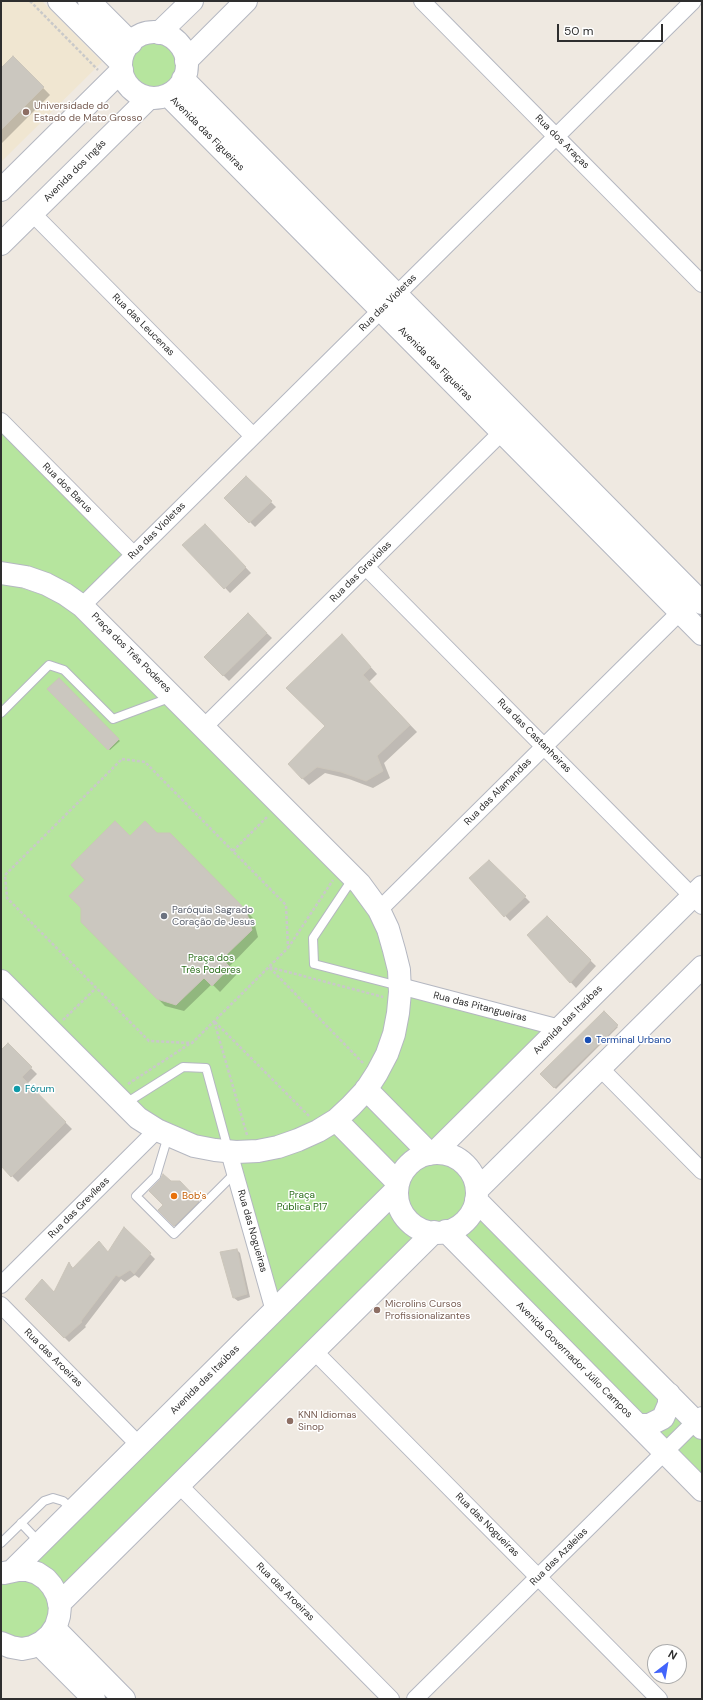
<!DOCTYPE html>
<meta charset="utf-8">
<style>
body{margin:0}
#map{position:relative;width:703px;height:1700px;overflow:hidden;background:#efe9e1;font-family:"DM Sans",sans-serif}
canvas{display:block}
.frame{position:absolute;inset:0;border:2px solid #2e2e2e;pointer-events:none}
.north{position:absolute;left:647px;top:1644px;width:40px;height:40px;box-sizing:border-box;background:#fff;border:1px solid #ababab;border-radius:50%;rotate:31deg;font-size:11px;font-weight:700;line-height:16px;text-align:center;color:#2e2e2e}
.north::after{content:'';display:block;margin:auto;width:14px;height:18px;background:#4264fb;clip-path:polygon(50% 0,100% 100%,50% 72%,0 100%)}
.scale{position:absolute;left:557px;top:24px;width:106px;height:18px;box-sizing:border-box;border:2px solid #2e2e2e;border-top:0;padding-left:5px;font-size:12px;line-height:14px;white-space:nowrap;color:#2e2e2e;-webkit-text-stroke:3px #fff;paint-order:stroke}
</style>
<div id="map">
<canvas width="703" height="1700"></canvas>
<div class="frame"></div>
<div class="north">N</div>
<div class="scale">50 m</div>
</div>
<script>
const context = document.querySelector('canvas').getContext('2d');
context.lineJoin = 'round';
function fillPath(path, color) { context.fillStyle = color; context.fill(path, 'evenodd'); }
const toPath = rows => new Path2D(rows.map(r => 'M' + r).join(''));
function stroke(path, color, width, dash) { context.strokeStyle = color; context.lineWidth = width; context.lineCap = dash ? 'butt' : 'round'; context.setLineDash(dash || []); context.stroke(path); }
function write(font, color, halo, rows, align = 'center') {
  context.font = font + ' "DM Sans",sans-serif'; context.lineWidth = 3; context.setLineDash([]); context.textBaseline = 'middle'; context.strokeStyle = halo; context.fillStyle = color; for (const [text, x, y, turn = 0] of rows) {
    context.save(); context.translate(x, y); context.rotate((+turn || 0) * Math.PI / 180); context.textAlign = isNaN(turn) ? turn : align; if (halo) context.strokeText(text, 0, 0); context.fillText(text, 0, 0); context.restore();
  }
}
fillPath(toPath([
 [1,1,42,1,102,62,1,162]
]), '#f0e6d1');
fillPath(toPath([
 '130 65a24 24 0 1 1 48 0a24 24 0 1 1-48 0Z',
 [1,428,135,563,94,605,1,564],
 [1,581,61,601,351,887,372,915,391,972,390,1013,371,1068,330,1114,295,1133,236,1144,177,1132,128,1098,1,969],
 [408,994,547,1029,432,1144,415,1150,400,1161,390,1186,276,1298,237,1160,334,1130],
 '405 1192a32 32 0 1 1 64 0a32 32 0 1 1-64 0Z',
 [391,1207,398,1221,405,1228,418,1237,63,1589,31,1563],
 [480,1215,702,1439,702,1478,460,1234,473,1225],
 [23,1579,38,1584,51,1605,45,1628,25,1640,1,1633,1,1585,8,1581]
]), '#b6e59e');
fillPath(toPath([
 [13,57,50,95,2,143,1,69],
 [246,477,276,507,255,527,226,498],
 [205,525,251,573,230,593,184,545],
 [248,615,272,638,229,681,205,657],
 [349,643,377,674,369,682,417,732,384,763,390,778,373,788,349,779,325,773,309,785,302,778,326,726],
 [59,679,120,741,110,750,49,689],
 [157,834,170,834,253,918,258,937,229,967,236,975,220,992,212,984,184,1011,165,1006,82,921,130,837],
 [489,861,530,902,510,921,470,878],
 [547,918,596,966,576,988,528,935],
 [604,1013,618,1027,556,1089,542,1074],
 [8,1045,37,1074,27,1084,72,1129,18,1182,1,1165,1,1052],
 [170,1182,179,1182,204,1207,180,1231,159,1210,164,1205],
 [125,1229,155,1259,139,1278,135,1275,125,1282,121,1279,85,1326,86,1327,69,1342,26,1299,54,1293,69,1263,73,1268,108,1253],
 [237,1250,240,1253,250,1297,238,1301,234,1298,221,1253]
]), '#0003');
const building = toPath([
 [13,56,44,87,1,130,1,68,13,56],
 [246,476,272,501,249,523,224,498,246,476],
 [205,524,246,567,224,589,182,545,205,524],
 [248,613,267,633,223,676,204,657,248,613],
 [342,634,371,667,363,675,410,725,377,756,383,771,366,781,341,772,317,767,302,779,288,764,325,726,286,688,342,634],
 [59,678,119,739,108,750,47,689,59,678],
 [115,821,130,836,145,821,157,833,170,833,246,910,252,930,222,959,230,967,212,986,204,978,176,1005,157,999,81,922,81,908,69,896,85,880,71,865,115,821],
 [489,860,526,896,504,917,469,878,489,860],
 [547,916,591,960,570,983,527,935,547,916],
 [604,1011,618,1025,554,1088,540,1074,604,1011],
 [8,1043,32,1067,22,1077,66,1122,11,1177,1,1166,1,1050,8,1043],
 [163,1174,171,1181,180,1181,199,1201,174,1226,158,1210,163,1205,149,1191,160,1180,163,1174],
 [124,1227,151,1253,134,1274,130,1270,119,1277,116,1275,81,1321,82,1322,64,1338,25,1299,42,1279,54,1292,69,1262,72,1269,99,1241,108,1252,124,1227],
 [237,1249,247,1294,233,1298,220,1252,237,1249]
]);
fillPath(building, '#cbc7bf');
stroke(building, '#cbc5ba', 1);
const lane = toPath([
 [1,713,49,665,64,670,113,719,172,697],
 [353,878,313,938,314,964,399,986],
 [126,1103,183,1067,206,1068,228,1149],
 [168,1136,156,1176,136,1196,174,1234,235,1173],
 [21,1523,40,1543],
 [1,1543,44,1501,53,1498,63,1501,73,1510]
]);
const street = toPath([
 [422,1,702,284],
 [32,213,253,436],
 [1,421,134,555],
 [366,567,702,906],
 [82,606,693,1],
 [204,727,509,425],
 [379,910,687,605],
 [400,986,560,1028],
 [600,1068,702,1171],
 [229,1152,274,1311],
 [1,1285,157,1130],
 [1,1305,139,1445],
 [314,1351,659,1699],
 [179,1485,391,1699],
 [415,1699,702,1415]
]);
const secondary = toPath([
 [59,1,121,63],
 [89,1,131,43],
 '121 65a33 33 0 1 1 66 0a33 33 0 1 1-66 0Z',
 [159,33,192,1],
 [186,61,246,1],
 [183,79,702,603],
 [168,95,702,634],
 [1,190,122,70],
 [1,244,149,98],
 [1,573,26,577,46,584,65,594,82,606,360,884,379,910,388,929,394,950,399,970,400,992,398,1013,394,1034,387,1054,377,1073,366,1090,351,1106,336,1120,318,1131,298,1140,278,1147,258,1151,236,1152,215,1150,194,1146,157,1130,138,1118,1,981],
 [366,1089,430,1154],
 [336,1120,398,1183],
 [434,1153,702,887],
 '397 1193a40 40 0 1 1 80 0a40 40 0 1 1-80 0Z',
 [477,1190,702,967],
 [476,1200,702,1428],
 [446,1231,702,1490],
 [638,1425,649,1425,663,1418,669,1404,669,1394],
 [12,1571,397,1189],
 [59,1604,434,1232],
 [55,1629,124,1699],
 [1,1643,11,1647,22,1649,32,1647,42,1642,50,1635,56,1626,59,1616,60,1606,57,1595,52,1586,46,1579,37,1573,27,1570,18,1570,4,1573],
 [39,1644,94,1699]
]);
stroke(lane, '#b4b7c1', 10);
stroke(street, '#b4b7c1', 18);
stroke(secondary, '#b4b7c1', 24);
stroke(toPath([
 [30,1,98,70],
 [122,759,145,762,286,905,288,948,192,1043,149,1041,7,898,5,875,122,759],
 [233,851,268,816],
 [288,948,333,880],
 [63,1020,96,988],
 [363,1063,269,967,383,997],
 [128,1084,191,1043],
 [247,1135,214,1021,309,1116]
]), '#c9c9c9', 2.5, [3, 2]);
stroke(lane, '#fff', 8);
stroke(street, '#fff', 16);
stroke(secondary, '#fff', 22);
for (const [x, y, r, color] of [
 [26,112,4,"#8d6e63"],
 [164,916,4,"#6b7280"],
 [588,1040,4,"#1a4fb4"],
 [17,1089,4,"#0f9aa8"],
 [174,1196,4,"#e8710a"],
 [377,1310,4,"#8d6e63"],
 [290,1421,4,"#8d6e63"]
]) { const dot = new Path2D(); dot.arc(x, y, r, 0, 2 * Math.PI); context.fillStyle = color; context.fill(dot); stroke(dot, '#fff', 1.5); }
write('10px', '#785e54', '#fff', [
 ["Universidade do",34,106],
 ["Estado de Mato Grosso",34,118],
 ["Microlins Cursos",385,1304],
 ["Profissionalizantes",385,1316],
 ["KNN Idiomas",298,1415],
 ["Sinop",298,1427]
], 'left');
write('10px', '#2e2e2e', '#fff', [
 ["Avenida das Figueiras",207,134,45],
 ["Rua dos Araças",562,142,45],
 ["Avenida dos Ingás",75,171,-45],
 ["Rua das Violetas",388,303,-45],
 ["Rua das Leucenas",143,325,45],
 ["Avenida das Figueiras",435,364,45],
 ["Rua dos Barus",67,488,45],
 ["Rua das Violetas",157,531,-45],
 ["Rua das Graviolas",361,572,-45],
 ["Praça dos Três Poderes",131,653,45],
 ["Rua das Castanheiras",534,736,45],
 ["Rua das Alamandas",498,792,-45],
 ["Rua das Pitangueiras",480,1007,14],
 ["Avenida das Itaúbas",568,1020,-45],
 ["Rua das Grevíleas",79,1208,-45],
 ["Rua das Nogueiras",252,1231,74],
 ["Rua das Aroeiras",53,1358,45],
 ["Avenida Governador Júlio Campos",574,1360,45],
 ["Avenida das Itaúbas",205,1380,-45],
 ["Rua das Nogueiras",487,1525,45],
 ["Rua das Azaleias",559,1557,-45],
 ["Rua das Aroeiras",285,1592,45]
]);
write('10px', '#5b616d', '#fff', [
 ["Paróquia Sagrado",172,910],
 ["Coração de Jesus",172,922]
], 'left');
write('10px', '#2c6e1b', '#fff', [
 ["Praça dos",211,958],
 ["Três Poderes",211,970],
 ["Praça",302,1195],
 ["Pública P17",302,1207]
]);
write('10px', '#164399', '#fff', [
 ["Terminal Urbano",596,1040]
], 'left');
write('10px', '#0d838f', '#fff', [
 ["Fórum",25,1089]
], 'left');
write('10px', '#c56008', '#fff', [
 ["Bob's",182,1196]
], 'left');
</script>
